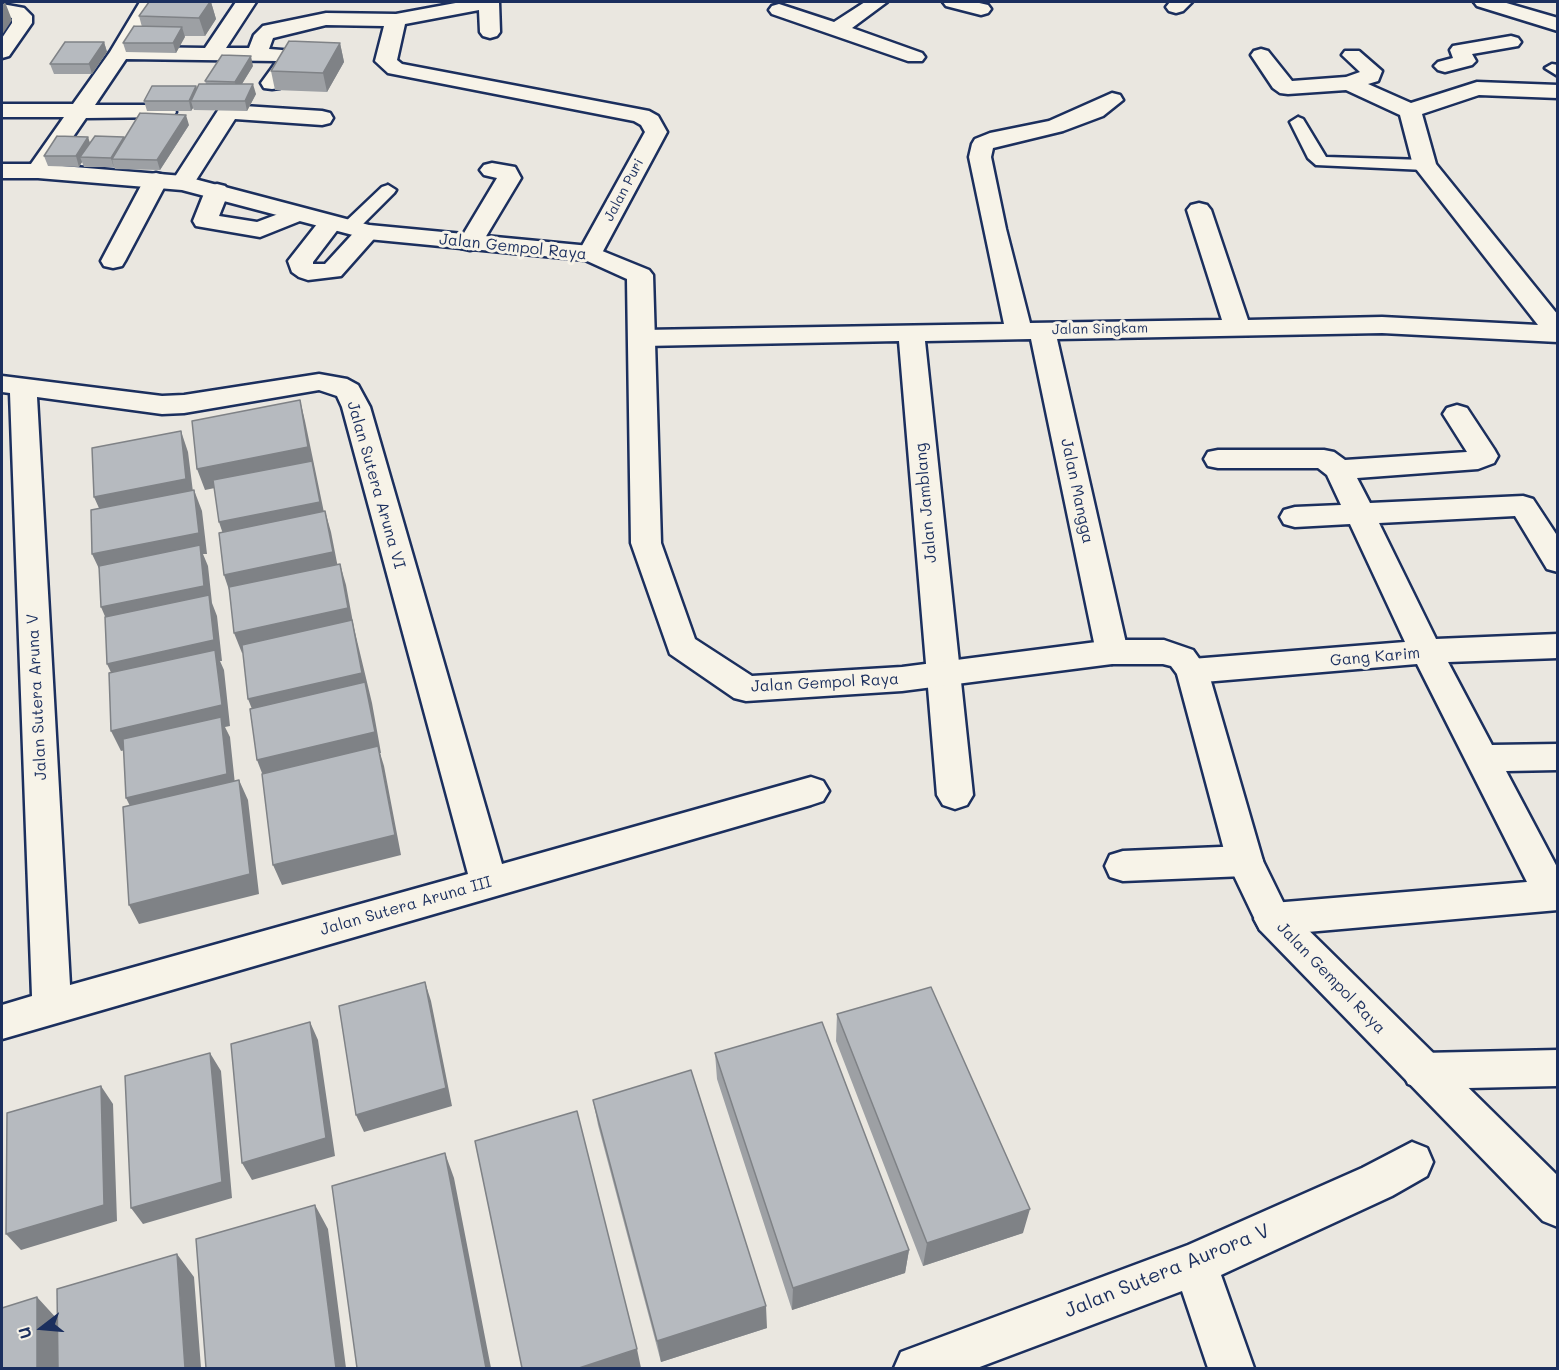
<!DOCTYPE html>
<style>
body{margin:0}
#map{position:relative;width:1559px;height:1370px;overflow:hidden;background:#eae7e0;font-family:Mali,sans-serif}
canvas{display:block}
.frame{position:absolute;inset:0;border:3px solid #1b2f5e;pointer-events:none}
.north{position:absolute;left:12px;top:1298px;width:60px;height:60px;-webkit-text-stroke:4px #f7f3e8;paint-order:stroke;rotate:254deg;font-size:16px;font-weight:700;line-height:24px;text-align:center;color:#1b2f5e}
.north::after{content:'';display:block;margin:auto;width:21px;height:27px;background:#1b2f5e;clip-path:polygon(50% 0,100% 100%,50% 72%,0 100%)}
</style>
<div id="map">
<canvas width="1559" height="1370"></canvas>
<div class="frame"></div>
<div class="north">U</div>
</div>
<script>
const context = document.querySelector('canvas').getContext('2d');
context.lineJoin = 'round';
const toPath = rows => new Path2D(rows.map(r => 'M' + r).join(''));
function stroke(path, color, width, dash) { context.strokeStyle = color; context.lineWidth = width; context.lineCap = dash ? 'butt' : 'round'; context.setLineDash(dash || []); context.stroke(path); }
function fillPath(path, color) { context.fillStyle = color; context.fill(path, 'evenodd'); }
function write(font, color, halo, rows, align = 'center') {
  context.font = font + ' Mali,sans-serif'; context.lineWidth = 6; context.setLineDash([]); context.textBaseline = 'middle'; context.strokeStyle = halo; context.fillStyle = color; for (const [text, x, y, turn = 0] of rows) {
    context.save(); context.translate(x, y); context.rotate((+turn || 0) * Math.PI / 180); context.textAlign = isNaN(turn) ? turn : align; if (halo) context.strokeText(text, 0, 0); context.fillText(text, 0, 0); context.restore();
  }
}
const lane = toPath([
 [1552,64,1558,65,1558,76,1545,68,1552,64],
 [1298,117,1303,119,1326,157,1425,160,1433,165,1425,170,1316,165,1308,158,1290,122,1298,117],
 [388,185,396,190,394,193,355,232,343,232,341,228,343,224,382,187,388,185]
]);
const street = toPath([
 [140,2,160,2,134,47,205,48,236,2,256,2,226,48,249,48,254,35,263,26,326,13,396,14,461,2,499,2,500,32,497,36,490,38,483,36,480,32,479,10,405,24,397,60,402,64,649,111,658,116,667,132,602,253,599,258,590,260,581,258,578,253,645,132,641,125,634,121,388,73,375,61,384,26,326,25,273,38,269,49,295,51,299,59,280,88,272,89,264,88,261,83,277,61,126,59,95,105,165,105,173,107,176,112,173,117,86,118,46,176,30,176,26,171,64,117,2,117,2,104,73,104,110,52,140,2],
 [865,2,887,2,852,28,922,53,925,57,922,61,908,61,772,14,769,10,772,6,779,4,834,22,865,2],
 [943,2,975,2,988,5,991,9,988,13,981,15,946,6,943,2],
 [1170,2,1192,2,1183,11,1176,13,1169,11,1166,7,1170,2],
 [1474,2,1503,2,1558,18,1558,31,1477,6,1474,2],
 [2,4,24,8,32,16,32,23,9,56,2,58,2,38,12,23,12,18,2,16,2,4],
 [1511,36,1518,38,1521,42,1518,46,1472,54,1476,61,1472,65,1445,72,1438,70,1434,66,1438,62,1453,58,1450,50,1453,46,1511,36],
 [1261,49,1268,51,1292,81,1346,77,1360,72,1342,55,1345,51,1359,51,1382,71,1378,81,1368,84,1411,103,1477,82,1558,85,1558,98,1479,95,1422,114,1436,164,1558,315,1558,342,1382,333,1057,339,1128,652,1123,660,1112,664,1101,660,1096,652,1031,339,925,341,973,795,967,805,955,809,943,805,937,795,899,341,643,346,634,344,630,338,634,332,643,330,1004,324,969,157,972,144,975,139,990,133,1049,121,1112,93,1120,95,1123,100,1103,116,1063,131,993,148,991,157,1006,229,1030,323,1222,320,1187,210,1191,205,1199,203,1207,205,1211,210,1248,320,1382,317,1538,325,1413,165,1400,115,1346,90,1288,94,1280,93,1273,88,1251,55,1254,51,1261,49],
 [228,105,322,111,330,113,333,118,330,123,322,125,235,119,191,188,175,188,171,183,217,112,220,107,228,105],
 [492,163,515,167,521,178,479,248,470,250,461,248,458,243,497,178,484,175,480,170,484,165,492,163],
 [156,173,164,175,168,180,125,261,122,266,113,268,104,266,101,261,144,180,148,175,156,173],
 [217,184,225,186,229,191,219,216,257,222,297,207,305,209,309,214,305,219,260,237,196,226,193,221,205,191,209,186,217,184],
 [330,217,339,219,342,224,313,262,313,264,325,264,359,227,368,225,377,227,380,232,341,276,308,280,299,277,292,272,288,261,321,219,330,217],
 [319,374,347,379,358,385,370,407,502,864,811,777,823,781,829,791,823,801,811,805,2,1039,2,1005,32,996,10,393,2,392,2,376,162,396,184,395,319,374],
 [319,390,337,396,342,407,468,874,70,985,37,397,162,414,184,413,319,390],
 [1457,405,1467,408,1494,449,1498,456,1494,463,1478,469,1357,478,1370,503,1523,496,1533,499,1558,537,1558,572,1547,569,1515,516,1379,523,1436,639,1558,634,1558,658,1448,662,1492,745,1558,744,1558,770,1506,771,1558,869,1558,910,1273,935,1260,930,1254,919,1260,908,1273,903,1527,882,1417,664,1192,683,1180,680,1176,671,1180,662,1192,659,1405,642,1350,524,1295,527,1284,524,1280,517,1284,510,1295,507,1341,505,1327,475,1318,468,1218,468,1208,466,1204,459,1208,452,1218,450,1324,450,1334,452,1345,460,1467,452,1443,414,1447,408,1457,405],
 [1245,846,1258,850,1263,861,1258,872,1245,876,1123,881,1110,877,1105,866,1110,855,1123,851,1245,846],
 [1558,1050,1558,1086,1422,1089,1408,1084,1402,1071,1408,1058,1422,1053,1558,1050],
 [1412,1142,1427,1148,1433,1162,1427,1176,1392,1196,1221,1275,1254,1368,1208,1368,1182,1291,977,1368,894,1368,901,1352,1188,1245,1362,1168,1412,1142]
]);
const secondary = toPath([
 [2,164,38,164,183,176,369,225,590,246,649,270,653,275,661,543,695,639,752,676,902,667,1112,640,1164,640,1193,650,1208,671,1263,861,1286,908,1558,1176,1558,1227,1543,1221,1260,930,1227,861,1177,674,1171,666,1163,664,1112,664,902,691,746,701,734,698,670,654,631,543,627,279,585,260,368,239,182,190,38,178,2,178,2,164]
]);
stroke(lane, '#1b2f5e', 5);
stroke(street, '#1b2f5e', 5);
stroke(secondary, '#1b2f5e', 5);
fillPath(lane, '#f7f3e8');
fillPath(street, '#f7f3e8');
fillPath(secondary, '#f7f3e8');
fillPath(toPath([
 [149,2,211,2,216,19,205,36,185,36,176,53,126,52,123,43,142,27,139,16],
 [104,42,107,52,92,74,54,74,50,64],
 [340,43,344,62,327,92,275,90,271,71],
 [253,66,242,84,256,94,247,111,194,110,193,108,191,111,147,111,144,101,196,86,197,88,206,84,205,81],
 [189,125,160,170,115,169,114,167,84,167,82,162,79,167,48,166,44,156,88,137,90,143,124,137,124,139],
 [837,1014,1023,1233,923,1266,836,1041],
 [715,1053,909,1250,905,1273,792,1310,717,1079],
 [593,1100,767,1328,661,1362,598,1125]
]), '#9da0a4');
fillPath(toPath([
 [5,2,12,20,2,35,2,6],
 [210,2,211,2,216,19,205,36,199,18],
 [182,27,185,37,176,53,173,43],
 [104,42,107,52,92,74,89,64],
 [340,43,344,62,327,92,323,73],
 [251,56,253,66,237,92,235,82],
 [253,84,256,94,247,111,245,101],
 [196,86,199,96,191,101,193,108,191,111,189,101],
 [186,115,189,125,160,170,157,160],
 [88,137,91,147,80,157,82,162,79,167,76,156],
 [124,137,127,147,112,159,114,168,111,158],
 [300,400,305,421,326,522,226,543,219,522,314,468,205,490,197,469],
 [181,431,188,452,194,500,103,517,94,497],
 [194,490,202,511,207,554,203,554,208,566,212,603,217,616,222,661,220,661,224,670,230,726,225,727,230,737,236,794,136,818,126,798,222,728,121,751,111,731,117,685,107,664,110,628,101,607,102,575,92,554],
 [325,511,331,532,339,573,231,596,224,575],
 [340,564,346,585,354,628,372,703,381,753,380,753,384,766,401,855,282,885,273,865,265,781,257,760,256,719,248,699,353,629,242,653,234,633],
 [239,780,248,800,259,894,139,924,129,905],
 [425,982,431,1001,452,1106,364,1132,356,1115],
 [310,1022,318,1040,335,1156,252,1180,242,1163],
 [210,1053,221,1071,232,1198,143,1224,131,1208],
 [101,1086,113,1104,117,1221,21,1250,6,1234],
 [445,1153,454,1178,491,1368,486,1368],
 [315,1205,328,1229,346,1368,336,1368],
 [1030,1209,1023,1233,923,1266,927,1243],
 [909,1250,905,1273,792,1310,793,1288],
 [177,1254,194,1277,201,1368,185,1368],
 [37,1297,58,1320,58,1368,37,1368],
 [766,1306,767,1328,661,1362,657,1341],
 [637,1349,641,1368,579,1368]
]), '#7f8286');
const building = toPath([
 [149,2,210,2,199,18,139,16,149,2],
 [134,26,182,27,173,43,123,43,134,26],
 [289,41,340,43,323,73,271,71,289,41],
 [65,42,104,42,89,64,50,64,65,42],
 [222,55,251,56,235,82,205,81,222,55],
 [199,84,253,84,245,101,191,101,199,84],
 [152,86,196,86,189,101,144,101,152,86],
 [140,113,186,115,157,160,112,159,140,113],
 [57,136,88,137,76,156,44,156,57,136],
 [95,136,124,137,111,158,80,157,95,136],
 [300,400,308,447,197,469,192,421,300,400],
 [181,431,186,479,94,497,92,448,181,431],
 [312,461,320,502,219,522,213,480,312,461],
 [194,490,199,533,92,554,91,510,194,490],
 [325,511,333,552,224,575,219,533,325,511],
 [200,545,204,586,101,607,99,566,200,545],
 [340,564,348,608,234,633,229,587,340,564],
 [209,595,214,640,107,664,105,617,209,595],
 [352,620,362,673,248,699,242,645,352,620],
 [215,650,222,705,111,731,109,673,215,650],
 [365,682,375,732,257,760,250,709,365,682],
 [221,717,227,774,126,798,123,739,221,717],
 [378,746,395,835,273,865,262,774,378,746],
 [239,780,250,874,129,905,123,807,239,780],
 [425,982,446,1088,356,1115,339,1006,425,982],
 [931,987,1030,1209,927,1243,837,1014,931,987],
 [310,1022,326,1138,242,1163,231,1044,310,1022],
 [822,1022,909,1250,793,1288,715,1053,822,1022],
 [210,1053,222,1182,131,1208,125,1076,210,1053],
 [691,1070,766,1306,657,1341,593,1100,691,1070],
 [101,1086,104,1205,6,1234,7,1113,101,1086],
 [577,1111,637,1349,579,1368,522,1368,475,1141,577,1111],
 [445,1153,486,1368,357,1368,332,1186,445,1153],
 [315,1205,336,1368,206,1368,196,1239,315,1205],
 [177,1254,185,1368,58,1368,57,1289,177,1254],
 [37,1297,37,1368,2,1368,2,1308,37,1297]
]);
fillPath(building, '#b6babf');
stroke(building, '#7f8286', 1.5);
write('14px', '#1b2f5e', '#f7f3e8', [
 ["Jalan Puri",624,190,-62],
 ["Jalan Singkam",1100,329,-1]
]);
write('16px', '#1b2f5e', '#f7f3e8', [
 ["Jalan Gempol Raya",513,247,6],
 ["Jalan Sutera Aruna VI",376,485,74],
 ["Jalan Mangga",1077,491,78],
 ["Jalan Jamblang",926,503,-95],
 ["Gang Karim",1375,657,-5],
 ["Jalan Gempol Raya",825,683,-3],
 ["Jalan Sutera Aruna V",37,697,-93],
 ["Jalan Sutera Aruna III",406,906,-16],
 ["Jalan Gempol Raya",1331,978,46]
]);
write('20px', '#1b2f5e', '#f7f3e8', [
 ["Jalan Sutera Aurora V",1167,1271,-22]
]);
</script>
